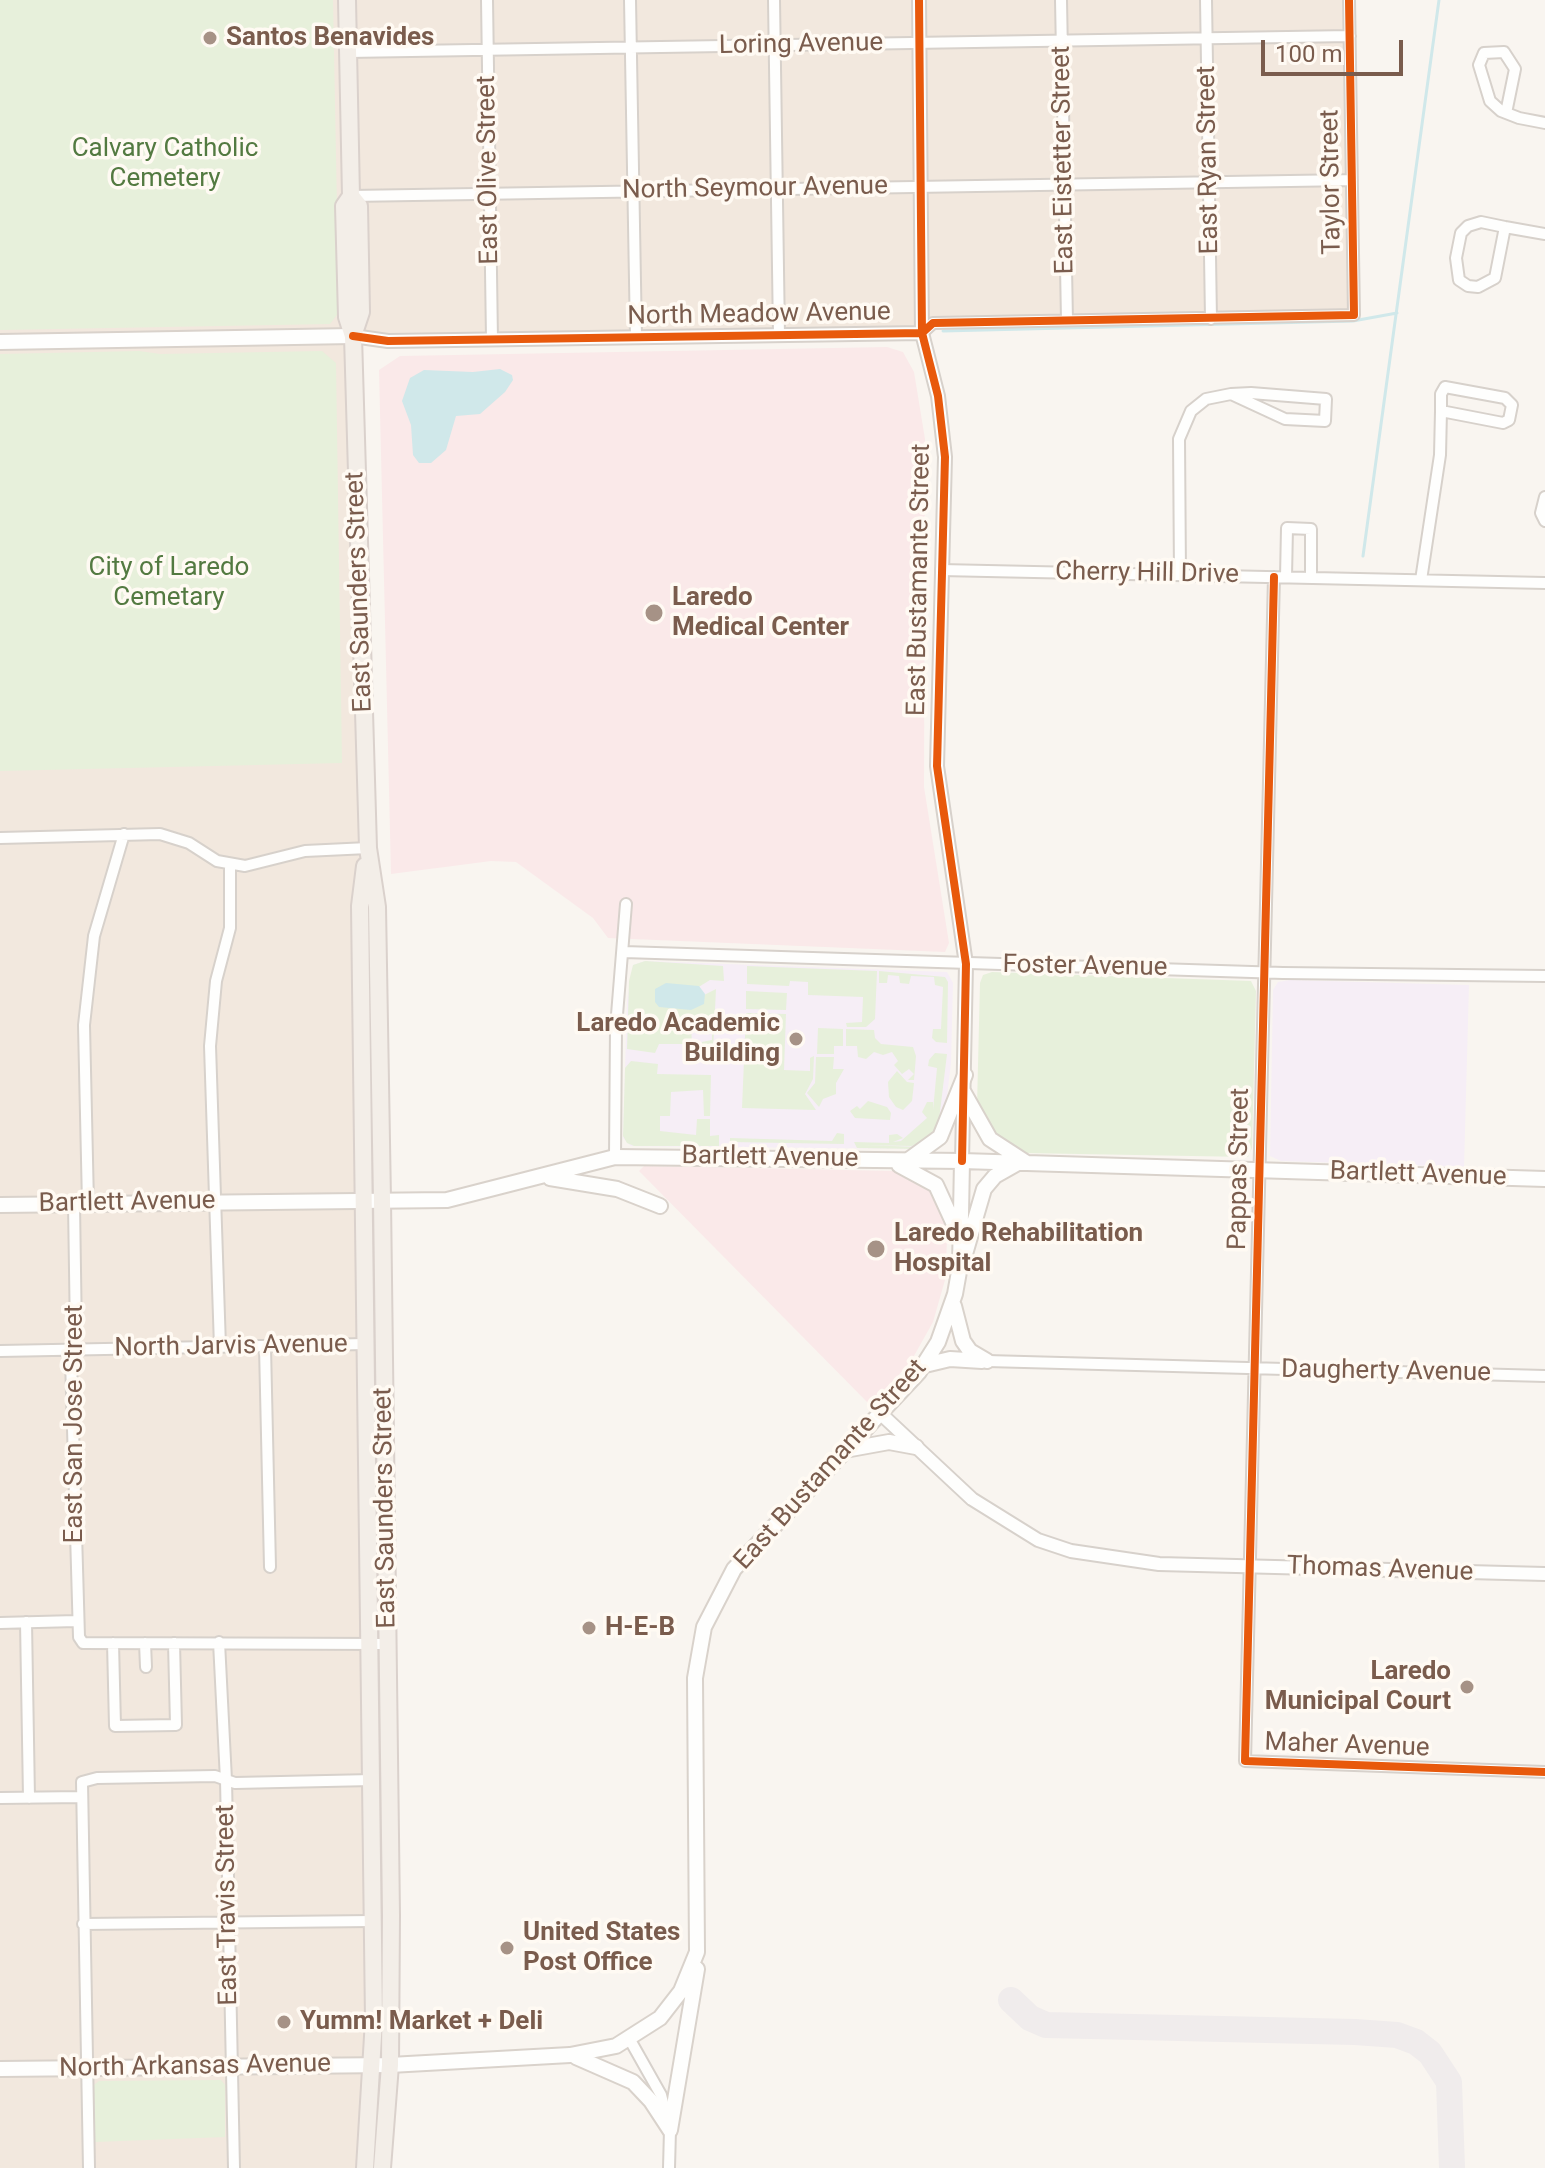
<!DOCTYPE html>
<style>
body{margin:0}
#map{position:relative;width:1545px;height:2168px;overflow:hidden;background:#f9f5f0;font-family:Roboto,sans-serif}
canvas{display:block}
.scale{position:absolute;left:1261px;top:40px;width:142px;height:36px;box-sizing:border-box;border:4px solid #7a5c4d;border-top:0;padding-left:10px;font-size:24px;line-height:28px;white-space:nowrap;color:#7a5c4d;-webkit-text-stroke:6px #fffaf3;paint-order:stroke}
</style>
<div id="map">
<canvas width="1545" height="2168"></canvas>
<div class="scale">100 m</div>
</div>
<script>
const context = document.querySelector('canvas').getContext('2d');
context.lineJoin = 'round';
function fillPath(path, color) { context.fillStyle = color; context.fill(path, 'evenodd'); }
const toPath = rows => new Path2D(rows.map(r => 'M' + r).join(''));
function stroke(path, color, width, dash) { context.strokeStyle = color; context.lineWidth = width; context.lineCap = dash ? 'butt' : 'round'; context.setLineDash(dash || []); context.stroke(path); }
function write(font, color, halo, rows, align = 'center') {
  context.font = font + ' Roboto,sans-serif'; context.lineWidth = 7; context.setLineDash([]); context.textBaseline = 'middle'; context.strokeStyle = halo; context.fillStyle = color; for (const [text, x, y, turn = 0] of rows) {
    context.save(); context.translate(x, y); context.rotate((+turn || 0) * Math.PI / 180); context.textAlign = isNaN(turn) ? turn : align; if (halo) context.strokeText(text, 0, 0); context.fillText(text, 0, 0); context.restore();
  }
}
fillPath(toPath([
 [0,0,1349,0,1354,315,933,323,922,333,353,337,368,848,373,1824,365,2168,0,2168]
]), '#f2e8de');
fillPath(toPath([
 [645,961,947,972,953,983,951,1063,944,1121,916,1149,631,1146,623,1138,627,1000,633,965],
 [1290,980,1469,985,1464,1167,1281,1161,1270,1156,1273,990,1278,982]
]), '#f6eef6');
fillPath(toPath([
 [887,347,903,352,914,372,925,439,924,787,949,943,945,952,608,938,593,918,516,862,491,861,391,874,379,370,400,356],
 [644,1166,895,1171,931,1184,948,1221,945,1280,933,1322,910,1363,870,1405,639,1171]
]), '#fae9e9');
fillPath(toPath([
 [0,0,333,0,339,312,330,324,0,330],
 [139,351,160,354,322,351,336,363,342,763,0,771,0,354],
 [645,961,723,966,724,981,710,980,697,988,702,996,716,989,713,1051,723,1055,702,1051,702,1042,712,1040,712,1026,691,1026,692,1044,659,1044,655,1053,627,1049,629,981,633,965],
 [747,966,877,971,875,1019,866,1027,847,1027,846,1023,862,1022,863,997,808,995,808,982,790,981,789,986,747,984],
 [879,971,945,977,948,982,947,1043,936,1042,932,1038,933,1029,941,1029,943,987,935,985,934,977,911,976,909,984,900,983,899,976,888,975,887,983,879,983],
 [992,972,1251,981,1256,991,1252,1148,1248,1157,1023,1153,999,1144,977,1106,980,983,983,975],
 [746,991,787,993,786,1010,746,1009],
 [746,1013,786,1014,784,1070,810,1071,810,1058,814,1056,813,1079,805,1094,816,1110,742,1108],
 [818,1028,843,1029,843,1046,834,1046,834,1054,817,1054],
 [846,1029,874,1030,875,1038,881,1044,913,1047,916,1056,914,1080,908,1080,914,1074,909,1069,902,1074,894,1065,898,1061,892,1052,883,1055,874,1052,866,1059,858,1057,857,1046,846,1046],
 [935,1053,947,1054,939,1120,930,1137,912,1146,862,1145,921,1147,916,1149,857,1148,854,1142,889,1143,889,1135,897,1134,903,1138,893,1142,901,1141,927,1118,922,1112,927,1102,933,1102,933,1110,937,1068,928,1066,929,1060],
 [816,1057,834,1057,833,1069,844,1069,836,1083,836,1094,823,1099,819,1107,807,1093,815,1083],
 [631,1061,658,1064,657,1074,711,1075,710,1116,704,1116,703,1090,671,1092,670,1116,660,1116,660,1131,696,1135,697,1119,710,1119,710,1136,719,1135,719,1146,634,1146,627,1143,623,1136,625,1068],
 [897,1071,907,1082,914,1083,912,1101,903,1110,896,1107,889,1097,888,1082],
 [868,1101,887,1107,891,1113,890,1120,855,1118,850,1111,857,1106,860,1109],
 [837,1133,844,1134,844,1144,730,1142,730,1138,832,1141],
 [221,2080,225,2085,225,2137,95,2142,94,2085,99,2081]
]), '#e7f0db');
fillPath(toPath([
 [500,369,512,375,513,380,505,392,480,414,456,416,446,450,431,463,419,463,413,455,411,425,402,401,410,378,424,370,473,372],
 [666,983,699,986,705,994,704,1004,691,1010,659,1007,655,1002,655,989]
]), '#d0e8ea');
stroke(toPath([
 [943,331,1353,321,1397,313],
 [1363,556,1439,0]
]), '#d0e8ea', 3);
stroke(toPath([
 [1011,2000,1030,2018,1046,2025,1355,2032,1397,2035,1416,2042,1430,2053,1449,2082,1452,2168]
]), '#f0ecec', 26);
const minor = toPath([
 [487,0,492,339],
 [630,0,636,337],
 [774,0,779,335],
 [1061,0,1067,320],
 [1206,0,1211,319],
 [348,52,1350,36],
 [1506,113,1515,69,1504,52,1484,53,1479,65,1490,101,1501,111,1519,118,1545,123],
 [351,196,1352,180],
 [1505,227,1495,278,1478,287,1468,286,1459,280,1456,258,1461,233,1468,226,1481,222,1505,227,1545,234],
 [922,333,933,323,1354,315,1349,0],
 [1545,497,1541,513,1545,521],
 [941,570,1545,583],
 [1180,575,1179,439,1191,411,1206,399,1231,394,1251,393,1326,399,1325,421,1285,419,1231,394],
 [1274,577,1245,1761,1545,1772],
 [1286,577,1287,528,1311,529,1311,578],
 [1421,580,1440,455,1441,411,1441,394,1445,387,1505,398,1512,405,1509,420,1503,423,1441,411],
 [0,838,160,834,189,843,217,861,245,866,305,851,368,848],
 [624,952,1283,973,1545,976],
 [615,1157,616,1027,626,904],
 [74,1204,76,1336,71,1359,79,1637,83,1643,388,1644],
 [88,1204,84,1025,94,936,124,834],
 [220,1347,210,1046,216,981,230,928,230,866],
 [265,1347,270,1567],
 [0,1351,366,1344],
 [987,1361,1545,1376],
 [26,1622,29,1798],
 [0,1623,76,1621],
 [219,1642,226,1780,234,2168],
 [113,1643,115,1726,176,1725,174,1643],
 [145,1643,146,1667],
 [0,1798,82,1797],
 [83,1924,373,1921],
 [630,2040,661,2095,670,2130,669,2168],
 [89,2168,82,1782,97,1778,215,1776,235,1783,372,1780]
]);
const tertiary = toPath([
 [919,0,922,333,938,396,945,457,937,766,966,964,962,1161],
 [353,336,388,341,922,333],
 [880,1413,972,1499,1038,1540,1071,1551,1159,1564,1545,1574]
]);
const secondary = toPath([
 [0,342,353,336],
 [964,1093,990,1139,1027,1163],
 [907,1161,940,1137,965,1075],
 [899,1165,936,1185,958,1233],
 [550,1178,617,1189,660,1206],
 [0,1205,447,1200,615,1157,962,1161,1545,1179],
 [965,1254,984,1189,995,1176,1018,1163],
 [954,1306,963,1341,970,1351,987,1361],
 [925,1365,950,1359,982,1361],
 [845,1450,889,1442,916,1447],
 [576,2057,633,2082,651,2101,670,2130],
 [0,2069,390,2065,570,2055,616,2046,660,2018,681,1991,697,1952,695,1678,704,1627,734,1569,919,1372,938,1342,955,1294,960,1266,962,1161],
 [670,2130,697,1969]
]);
const primary = toPath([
 [347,0,351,196,344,206,347,317,353,336,368,848,377,907,382,1200,391,1915,390,2065,382,2168],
 [351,196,359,206,361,312,353,336],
 [365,2168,374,2020,360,906,365,866]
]);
stroke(minor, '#d7d1cb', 14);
stroke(tertiary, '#d7d1cb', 16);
stroke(secondary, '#d9d2cb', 18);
stroke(primary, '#dad1cc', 20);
stroke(minor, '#fefefd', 10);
stroke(tertiary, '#fefefd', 12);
stroke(secondary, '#fefefd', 14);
stroke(primary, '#f3eee8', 16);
stroke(toPath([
 [919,0,922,333,938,396,945,457,937,766,966,964,962,1161],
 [353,336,388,341,922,333,933,323,1354,315,1349,0],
 [1274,577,1245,1761,1545,1772]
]), '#e8590c', 8);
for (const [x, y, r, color] of [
 [210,38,8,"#a69286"],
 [654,613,10,"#a69286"],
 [796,1039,8,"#a69286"],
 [876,1249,10,"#a69286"],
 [589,1628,8,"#a69286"],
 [1467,1687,8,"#a69286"],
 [507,1948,8,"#a69286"],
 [284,2022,8,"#a69286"]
]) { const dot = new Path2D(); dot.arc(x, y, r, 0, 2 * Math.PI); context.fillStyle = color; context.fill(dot); stroke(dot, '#fffaf3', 3); }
write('bold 26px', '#7a5c4d', '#fffaf3', [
 ["Santos Benavides",226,38],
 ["Laredo",672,598],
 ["Medical Center",672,628],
 ["Laredo Academic",780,1024,"right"],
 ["Building",780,1054,"right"],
 ["Laredo Rehabilitation",894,1234],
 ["Hospital",894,1264],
 ["H-E-B",605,1628],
 ["Laredo",1451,1672,"right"],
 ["Municipal Court",1451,1702,"right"],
 ["United States",523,1933],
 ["Post Office",523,1963],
 ["Yumm! Market + Deli",300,2022]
], 'left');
write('26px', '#7a5c4d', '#fffaf3', [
 ["Loring Avenue",801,45,-1],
 ["East Eistetter Street",1064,160,-91],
 ["East Ryan Street",1209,160,-91],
 ["East Olive Street",489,170,-91],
 ["Taylor Street",1332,182,-91],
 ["North Seymour Avenue",755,189,-1],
 ["North Meadow Avenue",759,315,-1],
 ["Cherry Hill Drive",1147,574,1],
 ["East Bustamante Street",920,580,-89],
 ["East Saunders Street",360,592,-92],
 ["Foster Avenue",1085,967,1],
 ["Bartlett Avenue",770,1158,1],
 ["Pappas Street",1240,1169,-89],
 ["Bartlett Avenue",1418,1175,2],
 ["Bartlett Avenue",127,1203,-1],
 ["North Jarvis Avenue",231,1347,-1],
 ["Daugherty Avenue",1386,1372,1],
 ["East San Jose Street",75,1424,-90],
 ["East Bustamante Street",831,1465,-48],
 ["East Saunders Street",386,1508,-91],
 ["Thomas Avenue",1380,1570,2],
 ["Maher Avenue",1347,1746,2],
 ["East Travis Street",228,1905,-91],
 ["North Arkansas Avenue",195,2067,-1]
]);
write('26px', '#537a41', '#fffaf3', [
 ["Calvary Catholic",165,149],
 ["Cemetery",165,179],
 ["City of Laredo",169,568],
 ["Cemetary",169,598]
]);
</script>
